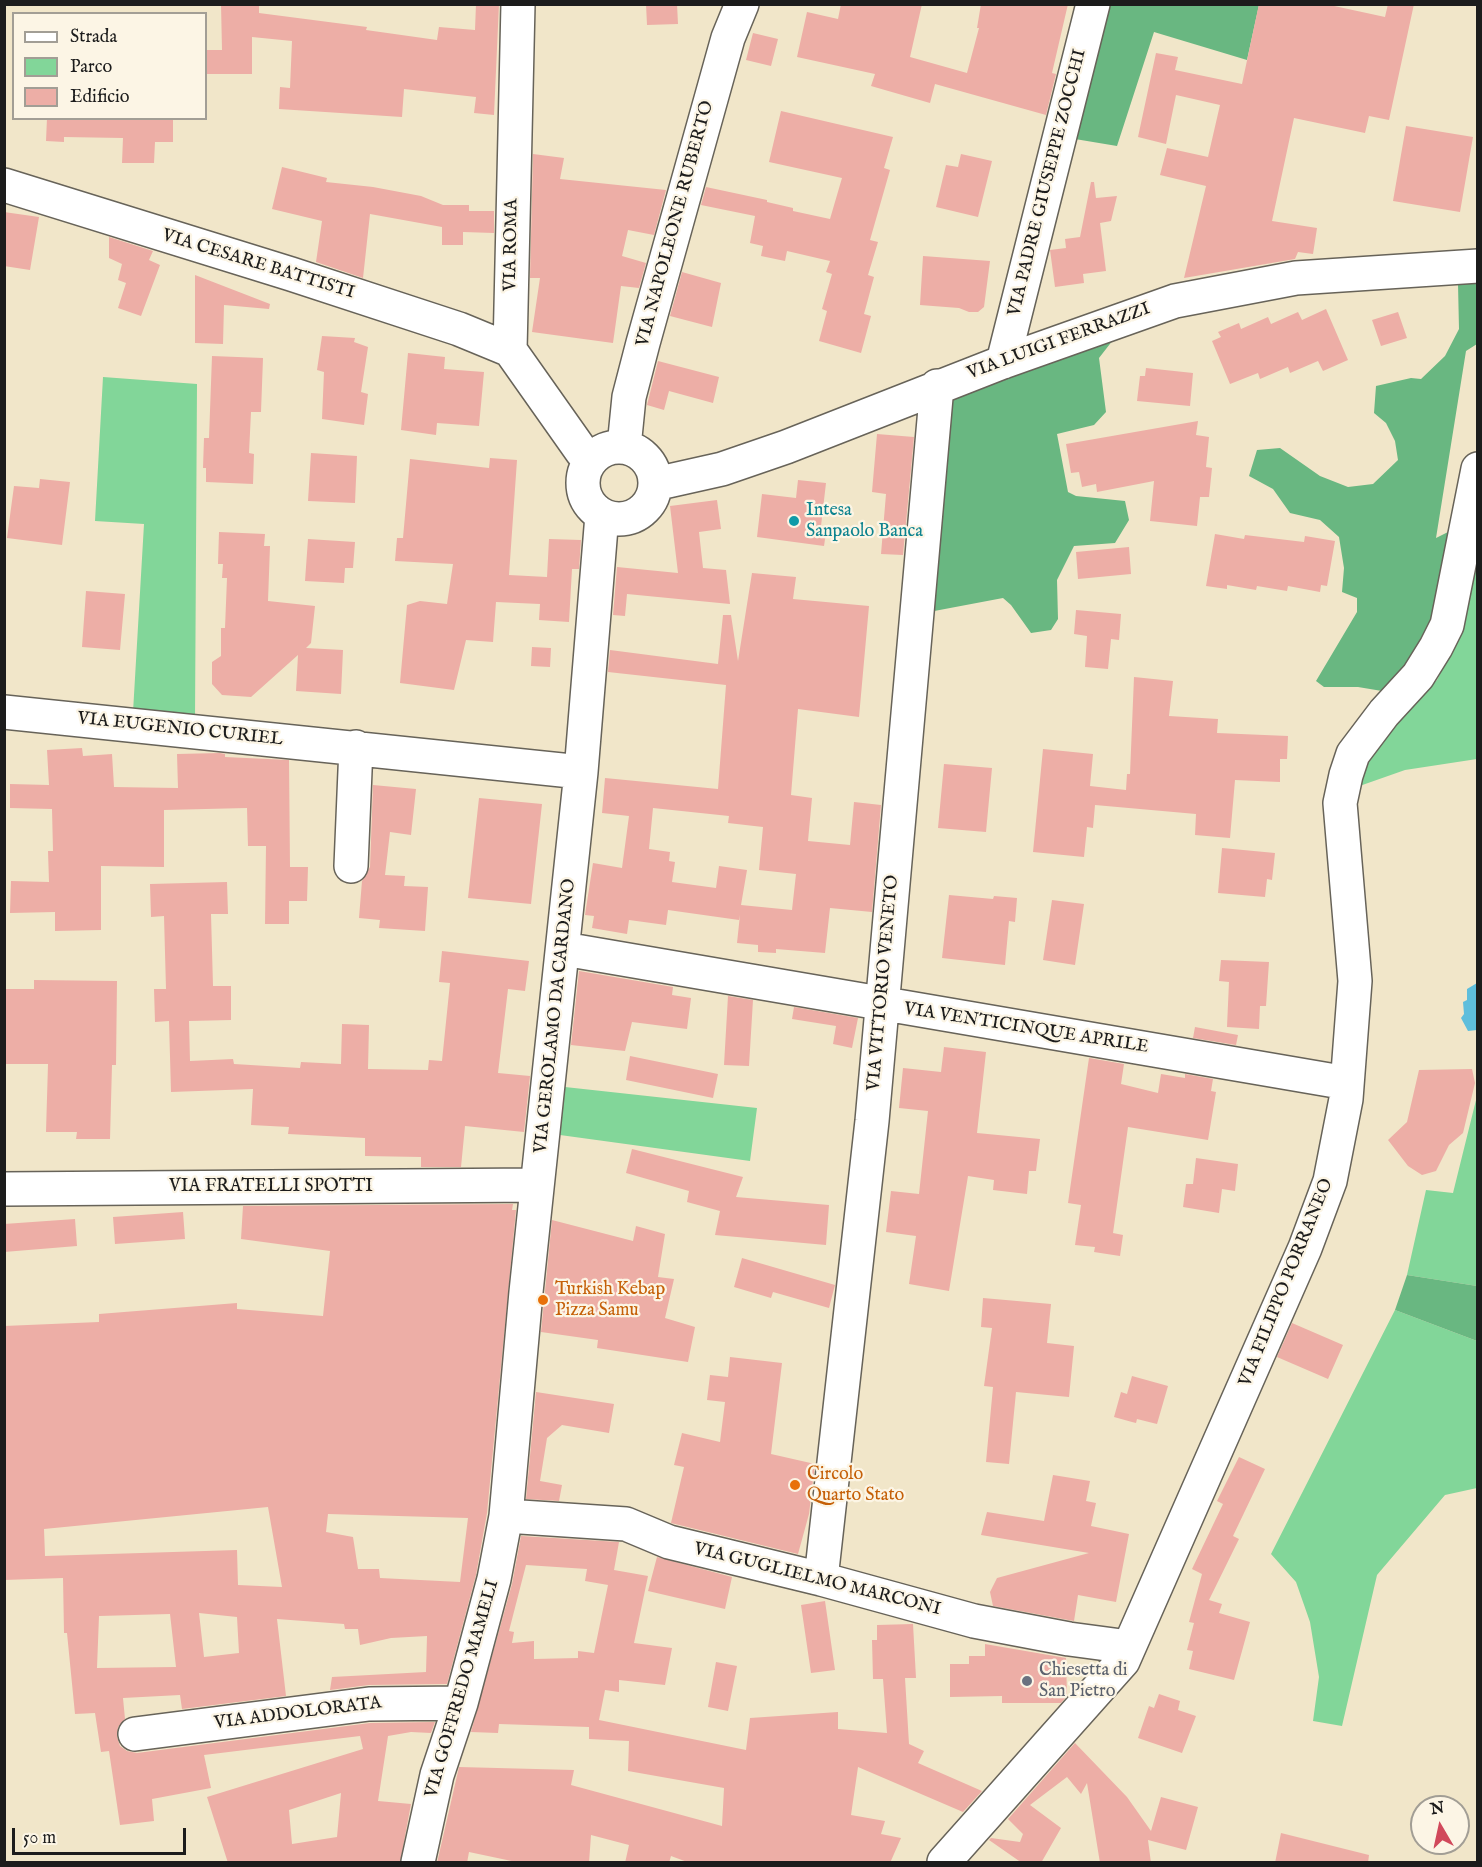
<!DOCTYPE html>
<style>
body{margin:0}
#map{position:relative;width:1482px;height:1867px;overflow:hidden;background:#f1e6c9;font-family:"IM FELL English",serif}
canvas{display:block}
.frame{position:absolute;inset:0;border:6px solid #1c1c1c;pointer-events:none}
.legend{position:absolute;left:12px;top:12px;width:195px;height:108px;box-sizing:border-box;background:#fcf5e5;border:2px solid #a29e95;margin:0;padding:8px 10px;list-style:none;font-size:18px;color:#1c1c1c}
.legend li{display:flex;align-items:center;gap:12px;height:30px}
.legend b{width:30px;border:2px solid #a29e95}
.north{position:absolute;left:1410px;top:1795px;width:60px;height:60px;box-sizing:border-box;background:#fcf5e5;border:2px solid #a29e95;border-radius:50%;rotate:351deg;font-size:16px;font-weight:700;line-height:24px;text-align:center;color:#1c1c1c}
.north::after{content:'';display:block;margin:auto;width:21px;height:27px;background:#d1495b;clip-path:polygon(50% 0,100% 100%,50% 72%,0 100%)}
.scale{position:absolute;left:12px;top:1828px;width:174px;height:27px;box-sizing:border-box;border:3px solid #1c1c1c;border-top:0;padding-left:8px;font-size:18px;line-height:21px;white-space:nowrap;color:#1c1c1c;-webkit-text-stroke:4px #fcf5e5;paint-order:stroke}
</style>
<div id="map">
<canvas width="1482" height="1867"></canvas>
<div class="frame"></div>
<ul class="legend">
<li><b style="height:8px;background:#fff"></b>Strada</li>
<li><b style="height:16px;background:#82d699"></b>Parco</li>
<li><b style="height:16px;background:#edaea6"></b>Edificio</li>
</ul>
<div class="north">N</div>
<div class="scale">50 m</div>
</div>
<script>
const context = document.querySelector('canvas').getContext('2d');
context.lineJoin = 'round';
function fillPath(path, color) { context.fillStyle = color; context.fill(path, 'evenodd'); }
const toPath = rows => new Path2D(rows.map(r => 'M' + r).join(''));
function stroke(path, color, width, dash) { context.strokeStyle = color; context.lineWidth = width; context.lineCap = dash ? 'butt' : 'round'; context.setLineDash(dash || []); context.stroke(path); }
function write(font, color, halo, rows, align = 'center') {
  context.font = font + ' "IM FELL English",serif'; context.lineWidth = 4.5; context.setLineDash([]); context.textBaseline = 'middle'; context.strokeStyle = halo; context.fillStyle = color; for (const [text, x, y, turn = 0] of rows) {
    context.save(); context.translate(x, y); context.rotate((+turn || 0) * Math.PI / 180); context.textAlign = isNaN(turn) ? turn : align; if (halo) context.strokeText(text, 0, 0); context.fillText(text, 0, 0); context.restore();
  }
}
fillPath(toPath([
 [103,377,197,384,195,717,133,712,144,524,95,521],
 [1477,561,1477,759,1405,770,1351,789,1386,729,1437,680,1464,625],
 [565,1087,757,1108,750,1161,560,1135],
 [1477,1096,1477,1286,1407,1275,1426,1190,1453,1193],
 [1395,1310,1477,1341,1477,1488,1445,1495,1377,1575,1342,1726,1313,1721,1319,1677,1310,1622,1296,1582,1271,1554]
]), '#82d699');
fillPath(toPath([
 [1109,5,1259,5,1247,60,1154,32,1117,146,1075,139],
 [1477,282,1477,344,1466,351,1436,538,1456,528,1424,653,1388,692,1358,687,1324,687,1316,681,1357,612,1357,598,1342,592,1344,568,1339,537,1320,520,1290,513,1273,489,1249,476,1257,450,1280,448,1320,476,1348,487,1373,484,1398,460,1395,441,1386,423,1374,413,1376,386,1411,378,1421,379,1445,356,1459,329,1458,284],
 [1113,340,1099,358,1106,412,1094,425,1057,434,1068,492,1076,496,1125,501,1129,520,1115,543,1074,546,1057,580,1058,619,1051,630,1031,633,1011,605,1003,598,929,612,949,397],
 [1407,1275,1477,1286,1477,1341,1395,1310]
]), '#69b781');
fillPath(toPath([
 [1477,983,1477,1030,1468,1031,1461,1018,1464,1014,1463,1002,1467,1000,1467,989]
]), '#5ebedc');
fillPath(toPath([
 [221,4,259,4,259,13,367,27,366,30,437,40,439,27,475,30,476,4,499,4,494,115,474,113,476,97,404,89,402,117,279,109,280,87,290,88,292,41,252,37,252,74,206,74,206,50,222,50],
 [646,4,677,4,678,24,647,25],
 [841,4,922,4,910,57,967,73,979,28,977,28,981,4,1068,4,1052,73,1056,74,1046,115,935,84,930,103,871,86,875,74,797,57,807,12,838,19],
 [1259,4,1325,4,1385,17,1388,4,1414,4,1389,120,1369,116,1365,133,1294,118,1272,221,1317,228,1313,254,1298,252,1295,259,1184,278,1206,186,1160,175,1167,148,1208,157,1220,105,1176,95,1166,144,1138,137,1156,53,1178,57,1175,70,1242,84],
 [753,33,778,39,771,66,746,60],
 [781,111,893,137,884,168,890,170,870,240,878,242,868,275,874,277,864,314,871,316,861,353,819,341,827,311,822,309,832,274,826,272,830,261,787,251,785,261,761,256,763,246,750,243,755,216,701,205,706,187,767,200,767,202,793,208,793,211,830,219,842,178,769,162],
 [47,118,173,118,173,142,155,142,154,163,122,163,123,138,64,137,64,142,46,141],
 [1406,126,1473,137,1460,212,1393,201],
 [533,154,564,158,560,179,666,190,654,235,628,230,622,256,646,263,639,288,621,286,613,343,532,332,540,278,530,278],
 [961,154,992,161,978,217,936,207,946,165,958,167],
 [282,167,327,178,326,182,373,187,421,196,443,205,469,205,469,211,494,211,494,233,463,232,463,245,442,245,442,227,370,214,363,278,316,262,322,221,272,209],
 [1091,182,1094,182,1096,198,1117,196,1111,221,1100,223,1106,271,1083,274,1084,283,1055,287,1050,250,1066,248,1065,239,1080,237],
 [4,212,39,217,30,270,4,266],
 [109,237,153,251,149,260,160,265,141,316,118,308,126,283,118,280,122,264,109,258],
 [923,256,990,261,984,307,978,312,969,312,959,308,920,305],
 [682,272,721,283,712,327,670,316],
 [195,275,270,304,269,309,224,305,223,344,195,343],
 [1326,309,1348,360,1323,371,1318,361,1290,373,1288,367,1260,379,1258,373,1230,384,1212,341,1221,337,1218,332,1239,323,1241,329,1268,317,1271,324,1298,312,1302,320],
 [1398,312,1407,338,1381,346,1372,320],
 [322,336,355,338,354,342,368,347,361,392,368,394,364,425,322,419,324,372,317,370],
 [408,353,445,357,444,369,484,372,479,426,437,423,436,435,401,430],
 [212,356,263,358,261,412,251,412,249,453,254,454,253,484,206,482,206,468,203,468,204,438,209,438],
 [658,361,719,377,713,403,669,391,664,410,647,405],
 [1146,368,1193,373,1190,406,1137,401,1140,376,1145,376],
 [1198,421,1196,435,1209,437,1206,467,1212,468,1209,497,1200,497,1197,526,1150,521,1154,481,1097,492,1096,484,1082,487,1079,472,1071,473,1066,444],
 [877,434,914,437,903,555,881,554,886,494,872,492],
 [311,453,357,456,355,503,308,501],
 [490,458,517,460,509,575,547,577,549,539,581,540,579,569,572,569,569,622,539,620,540,604,496,602,493,642,466,640,454,690,400,683,407,605,420,601,447,604,453,564,395,561,397,538,403,538,410,459,489,468],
 [40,479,70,482,62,545,7,538,14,486,39,488],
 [798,480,826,483,821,526,827,526,824,546,757,537,762,494,796,498],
 [717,500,721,529,699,532,703,568,726,570,730,604,627,594,625,616,613,615,617,567,678,573,670,506],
 [219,532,265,534,264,546,270,546,268,601,315,606,311,643,306,648,343,650,341,694,296,691,298,655,251,697,222,695,212,684,212,662,221,656,221,628,225,628,227,578,222,578,223,564,218,564],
 [1215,534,1244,539,1245,535,1304,542,1305,536,1335,541,1327,586,1321,585,1320,592,1288,586,1287,591,1257,586,1256,590,1227,585,1227,589,1206,586],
 [308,539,355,542,353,568,345,568,344,583,305,581],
 [1129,547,1131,574,1078,579,1076,552],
 [752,573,796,577,793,599,869,606,859,717,798,709,791,795,812,798,808,841,850,845,854,802,881,805,872,912,830,908,825,953,776,949,776,953,758,952,758,945,737,943,740,915,739,920,668,910,666,925,629,920,627,934,592,928,594,916,585,915,593,863,622,868,629,816,602,813,605,778,718,789,726,685,608,672,610,650,718,664,723,615,731,615,738,661],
 [653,808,729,816,728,823,763,827,759,870,796,874,792,910,741,905,747,870,719,866,716,888,672,882,675,862,669,861,670,852,649,849],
 [86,591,125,594,120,650,82,647],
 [1076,610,1121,614,1119,640,1111,639,1108,669,1085,667,1087,636,1074,634],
 [532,647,551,648,550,667,531,666],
 [1134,677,1173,681,1169,716,1218,719,1217,733,1288,736,1287,759,1280,759,1280,782,1235,780,1230,838,1195,835,1196,814,1095,805,1093,828,1087,827,1084,857,1033,852,1043,749,1093,754,1090,786,1126,790,1127,774,1130,774],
 [82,748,83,756,112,754,114,787,178,788,177,754,220,753,225,754,225,757,289,760,290,867,308,867,307,901,289,901,289,924,265,924,266,846,248,846,247,808,164,810,164,867,101,866,101,930,55,931,55,912,10,913,11,881,49,882,48,851,53,851,52,809,10,808,10,784,49,785,47,750],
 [944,764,992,768,986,832,938,828],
 [373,785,416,789,411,835,390,832,385,875,405,876,404,886,428,887,425,931,379,928,380,920,359,918,362,881,370,867],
 [479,798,542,804,531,904,468,898],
 [1222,848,1275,853,1272,880,1267,879,1265,897,1218,893],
 [227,882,228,914,211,914,213,986,231,986,231,1020,189,1021,190,1061,233,1059,234,1064,300,1068,301,1062,341,1064,342,1024,369,1025,368,1069,428,1070,429,1060,442,1061,450,983,439,982,442,951,529,961,525,991,508,989,498,1073,530,1076,524,1132,465,1126,461,1167,421,1167,421,1157,365,1156,365,1138,288,1134,289,1127,251,1125,253,1089,171,1092,169,1021,155,1022,154,989,166,989,164,916,151,917,150,884],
 [949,895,993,899,994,896,1017,898,1015,922,1009,921,1005,965,942,958],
 [1052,900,1084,904,1075,965,1043,960],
 [1221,960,1269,962,1266,1006,1260,1006,1259,1029,1227,1027,1229,982,1219,981],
 [579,971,673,987,672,995,691,998,687,1029,632,1022,625,1051,571,1045],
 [34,980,117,981,116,1065,112,1065,110,1139,76,1139,77,1132,46,1132,48,1064,4,1064,4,989,34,989],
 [728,996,753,1000,749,1066,724,1065],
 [794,1007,858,1018,852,1048,833,1044,836,1026,792,1019],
 [1195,1027,1238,1035,1236,1045,1193,1038],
 [944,1047,986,1052,977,1133,1040,1139,1036,1171,1029,1171,1027,1194,993,1190,994,1180,968,1176,949,1291,909,1284,916,1236,886,1232,891,1191,919,1194,928,1111,899,1108,903,1068,941,1072],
 [630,1056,718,1074,713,1098,626,1080],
 [1089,1058,1124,1064,1121,1084,1158,1093,1161,1074,1185,1078,1185,1074,1213,1079,1211,1091,1216,1092,1208,1140,1128,1127,1113,1233,1123,1235,1120,1256,1094,1252,1095,1247,1075,1245,1081,1205,1068,1203],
 [1472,1069,1475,1083,1463,1133,1449,1145,1436,1171,1422,1175,1408,1166,1388,1140,1407,1122,1419,1070],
 [632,1149,743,1177,736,1197,829,1205,826,1245,715,1235,720,1211,687,1202,689,1191,626,1173],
 [1196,1158,1238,1164,1235,1191,1222,1189,1219,1213,1183,1207,1186,1184,1193,1184],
 [513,1204,512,1210,516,1210,487,1513,476,1575,447,1684,369,1685,330,1690,332,1677,426,1672,427,1636,391,1638,360,1645,358,1629,345,1629,344,1624,277,1619,286,1696,182,1709,180,1695,123,1698,125,1719,118,1727,117,1737,120,1746,127,1751,137,1753,370,1723,435,1722,431,1733,411,1732,388,1736,378,1801,411,1804,400,1863,228,1863,207,1797,363,1749,360,1736,204,1755,211,1788,152,1799,154,1821,120,1825,109,1751,101,1752,95,1713,75,1714,67,1633,64,1633,63,1578,4,1580,4,1326,99,1322,99,1314,237,1303,237,1309,323,1316,330,1251,241,1239,243,1206],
 [268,1507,282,1587,238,1585,237,1550,45,1556,44,1529],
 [328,1514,468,1518,460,1582,380,1578,379,1569,358,1569,353,1537,326,1532],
 [199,1613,237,1617,239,1653,204,1657],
 [170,1614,176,1667,97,1668,99,1616],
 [341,1793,337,1837,292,1844,289,1810],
 [183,1212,185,1239,115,1244,113,1217],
 [75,1219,77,1246,4,1252,4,1224],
 [552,1220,633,1241,636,1226,665,1234,658,1277,674,1279,665,1318,695,1327,688,1362,597,1348,598,1340,541,1332],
 [742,1258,835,1285,829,1308,773,1292,771,1298,734,1287],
 [983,1298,1051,1304,1047,1343,1074,1346,1069,1397,1016,1392,1009,1464,986,1462,993,1387,984,1386,992,1328,981,1327],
 [1292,1323,1343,1345,1328,1379,1277,1357],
 [730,1357,782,1363,771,1454,815,1464,809,1514,798,1554,671,1523,684,1467,674,1465,682,1433,720,1442,725,1402,707,1400,710,1375,728,1377],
 [1132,1376,1168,1386,1157,1424,1137,1419,1136,1423,1132,1422,1114,1417,1121,1392,1127,1394],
 [536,1392,614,1404,609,1433,562,1425,547,1438,540,1481,562,1485,559,1501,526,1499],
 [1239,1457,1265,1469,1233,1536,1239,1539,1209,1600,1222,1604,1219,1613,1250,1622,1234,1680,1189,1669,1193,1651,1187,1650,1194,1623,1189,1622,1202,1574,1192,1569,1223,1504,1217,1501],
 [1053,1475,1090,1481,1086,1501,1096,1503,1091,1526,1129,1534,1116,1602,1078,1595,1074,1621,993,1606,990,1592,997,1578,1089,1553,981,1535,987,1512,1044,1521],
 [521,1536,619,1542,614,1570,648,1576,634,1643,672,1648,665,1685,619,1680,619,1692,605,1690,599,1720,746,1750,750,1718,838,1712,838,1729,887,1733,883,1679,873,1679,872,1640,877,1640,877,1625,913,1624,916,1678,905,1678,909,1744,924,1751,918,1763,982,1791,963,1812,858,1767,851,1815,885,1821,881,1834,901,1838,890,1863,690,1863,671,1856,669,1863,625,1863,629,1845,591,1835,589,1863,521,1863,469,1852,467,1863,437,1863,459,1767,574,1770,571,1785,722,1826,724,1788,628,1771,629,1741,589,1739,589,1727,499,1724,498,1733,471,1732,512,1584],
 [526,1565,587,1569,585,1581,608,1585,594,1653,578,1651,578,1658,534,1659,534,1641,512,1643,514,1632,509,1631],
 [657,1557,732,1577,725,1609,648,1591],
 [825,1601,835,1670,811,1673,801,1605],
 [985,1644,1066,1658,1067,1696,1061,1703,1002,1703,1002,1696,950,1697,950,1664,969,1664,969,1656,985,1656],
 [716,1662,737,1666,728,1711,708,1707],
 [1159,1694,1180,1701,1178,1710,1196,1716,1182,1753,1138,1738,1149,1706,1154,1708],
 [1075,1743,1127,1797,1151,1831,1161,1797,1198,1807,1186,1850,1148,1840,1151,1863,1100,1863,1087,1783,1081,1794,1067,1777,1030,1805,1061,1828,1041,1863,1022,1863,989,1840,991,1838,1020,1842,1023,1834,1008,1819],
 [1281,1833,1369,1855,1368,1863,1275,1863]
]), '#edaea6');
const minor = toPath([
 [518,4,510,350,582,452,590,460],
 [4,185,291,274,459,329,510,350],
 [1003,362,1093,4],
 '583 483a36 36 0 1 1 72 0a36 36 0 1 1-72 0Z',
 [624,447,629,397,643,343,728,38,742,4],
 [655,484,722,469,786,447,1003,362,1175,301,1296,278,1478,266],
 [4,712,581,772],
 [351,866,356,747],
 [564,949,1347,1083],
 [4,1189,537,1185],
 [506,1516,626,1524,669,1542,821,1579,974,1621,1069,1639,1129,1647],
 [821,1579,872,1121,937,386],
 [135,1734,369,1704,461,1703],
 [418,1862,437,1775,461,1703,494,1579,506,1516,526,1292,581,772,602,515],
 [944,1862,1123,1661,1305,1248,1330,1181,1346,1099,1355,981,1340,803,1346,775,1353,754,1384,713,1418,676,1436,647,1447,625,1478,469]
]);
stroke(minor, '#676359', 36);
stroke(minor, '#fff', 33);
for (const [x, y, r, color] of [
 [794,521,6,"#0f9aa8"],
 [543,1300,6,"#e8710a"],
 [795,1485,6,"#e8710a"],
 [1027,1681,6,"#6b7280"]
]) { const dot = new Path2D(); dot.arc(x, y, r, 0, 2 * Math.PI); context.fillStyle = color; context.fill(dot); stroke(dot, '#fcf5e5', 2); }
write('18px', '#1c1c1c', '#fcf5e5', [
 ["VIA PADRE GIUSEPPE ZOCCHI",1048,183,-76],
 ["VIA NAPOLEONE RUBERTO",676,224,-75],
 ["VIA ROMA",512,245,-89],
 ["VIA CESARE BATTISTI",258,265,17],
 ["VIA LUIGI FERRAZZI",1059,342,-20],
 ["VIA EUGENIO CURIEL",180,730,6],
 ["VIA VITTORIO VENETO",884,983,-85],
 ["VIA GEROLAMO DA CARDANO",556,1016,-84],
 ["VIA VENTICINQUE APRILE",1026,1029,9],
 ["VIA FRATELLI SPOTTI",271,1187],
 ["VIA FILIPPO PORRANEO",1287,1283,-68],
 ["VIA GUGLIELMO MARCONI",817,1580,14],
 ["VIA GOFFREDO MAMELI",463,1689,-74],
 ["VIA ADDOLORATA",298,1714,-7]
]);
write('18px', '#0d838f', '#fcf5e5', [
 ["Intesa",806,511],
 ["Sanpaolo Banca",806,532]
], 'left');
write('18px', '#c56008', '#fcf5e5', [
 ["Turkish Kebap",555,1290],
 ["Pizza Samu",555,1311],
 ["Circolo",807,1475],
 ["Quarto Stato",807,1496]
], 'left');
write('18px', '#5b616d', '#fcf5e5', [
 ["Chiesetta di",1039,1671],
 ["San Pietro",1039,1692]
], 'left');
</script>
